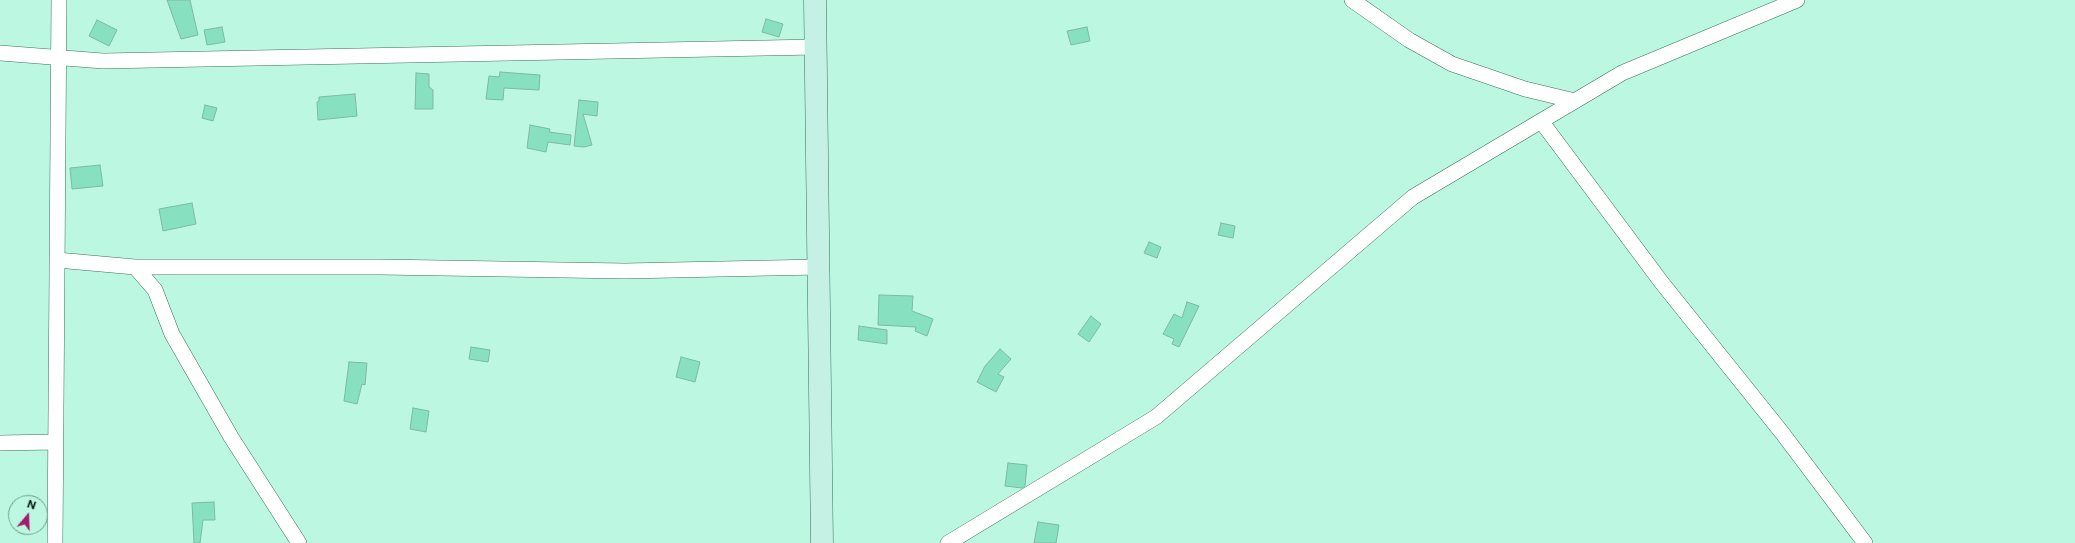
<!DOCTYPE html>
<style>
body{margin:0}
#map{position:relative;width:2075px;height:543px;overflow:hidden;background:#bcf8e1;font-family:"Public Sans",sans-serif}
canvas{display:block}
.north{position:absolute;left:8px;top:495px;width:40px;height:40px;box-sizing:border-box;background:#bcf8e1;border:1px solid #719d8c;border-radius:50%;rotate:19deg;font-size:11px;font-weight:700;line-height:16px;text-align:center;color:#00140d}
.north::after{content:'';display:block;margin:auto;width:14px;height:18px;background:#a11e6d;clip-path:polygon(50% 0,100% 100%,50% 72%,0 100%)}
</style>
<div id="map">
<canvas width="2075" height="543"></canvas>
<div class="north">N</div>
</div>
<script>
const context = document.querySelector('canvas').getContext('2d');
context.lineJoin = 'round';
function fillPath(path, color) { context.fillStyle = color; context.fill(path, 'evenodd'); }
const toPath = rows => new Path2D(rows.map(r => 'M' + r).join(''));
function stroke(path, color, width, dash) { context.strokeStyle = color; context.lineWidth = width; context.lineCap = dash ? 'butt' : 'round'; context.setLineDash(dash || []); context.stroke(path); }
const building = toPath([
 [167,0,190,0,198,35,181,39,167,0],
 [766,19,783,24,779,37,762,32,766,19],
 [97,20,117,30,109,46,89,36,97,20],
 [222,27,225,42,207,45,204,30,222,27],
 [1087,27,1090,41,1071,45,1067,31,1087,27],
 [500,72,540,75,539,90,504,88,503,100,486,99,489,76,499,77,500,72],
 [416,73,429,74,429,87,433,90,433,109,415,109,416,73],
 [355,94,357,116,318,120,317,102,319,101,319,97,355,94],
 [579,100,598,102,597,116,583,114,592,145,584,147,574,146,579,100],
 [205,105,217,108,213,121,202,118,205,105],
 [530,125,550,129,549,132,571,135,570,145,548,142,546,152,527,148,530,125],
 [100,165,103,186,72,189,70,168,100,165],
 [192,203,196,224,163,231,159,209,192,203],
 [1221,223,1235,226,1233,238,1218,235,1221,223],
 [1149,242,1161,247,1157,258,1144,253,1149,242],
 [879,295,913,296,912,311,933,319,927,336,915,331,916,327,878,325,879,295],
 [1187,302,1199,306,1179,347,1172,344,1174,339,1163,334,1174,314,1182,318,1187,302],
 [1091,316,1101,324,1089,342,1078,334,1091,316],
 [859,326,887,330,887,344,858,340,859,326],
 [471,347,490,350,488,362,469,359,471,347],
 [1000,349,1011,359,998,374,1004,377,996,392,977,382,985,366,1000,349],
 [681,357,700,362,695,382,676,377,681,357],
 [349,362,367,363,365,385,362,384,357,404,344,401,349,362],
 [413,408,429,411,426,432,410,429,413,408],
 [1008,463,1027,465,1025,486,1022,488,1005,486,1008,463],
 [214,502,215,520,203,520,200,543,194,543,192,503,214,502],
 [1038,522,1059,525,1056,543,1034,543,1038,522]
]);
fillPath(building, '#87e1c1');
stroke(building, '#7eb9a3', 1);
const street = toPath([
 [1352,0,1409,40,1452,64,1525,89,1575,101],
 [0,53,103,61,816,47],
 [1541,121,1662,283,1783,434,1865,543],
 [57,260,135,267,380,267,625,271,819,267],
 [135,267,155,290,172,334,231,437,299,543],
 [0,443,54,442],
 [55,543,59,0],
 [948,543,1156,417,1413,197,1622,73,1797,0]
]);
const secondary = toPath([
 [815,0,822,543]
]);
stroke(street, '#38715e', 16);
stroke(secondary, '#38715e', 23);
stroke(street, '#fff', 15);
stroke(secondary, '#c4f1e4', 22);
</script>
